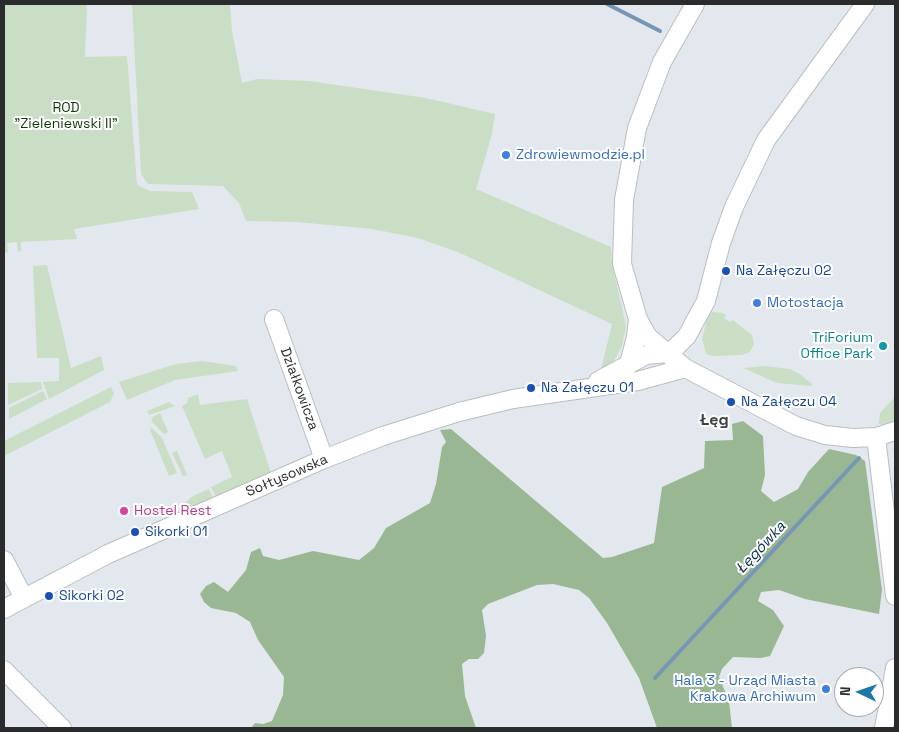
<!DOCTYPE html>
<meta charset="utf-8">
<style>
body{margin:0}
#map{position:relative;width:899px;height:732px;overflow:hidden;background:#e3e8ee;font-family:"Space Grotesk",sans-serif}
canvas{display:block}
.frame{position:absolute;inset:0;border:5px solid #292b2d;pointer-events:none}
.north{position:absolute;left:834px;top:667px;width:50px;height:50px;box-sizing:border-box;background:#fff;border:1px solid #a9aaab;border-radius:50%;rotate:273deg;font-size:14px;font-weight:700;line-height:20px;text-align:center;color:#292b2d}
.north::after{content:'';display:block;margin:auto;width:18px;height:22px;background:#1c79a7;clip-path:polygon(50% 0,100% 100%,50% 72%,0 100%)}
</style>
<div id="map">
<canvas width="899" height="732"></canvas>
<div class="frame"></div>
<div class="north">N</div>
</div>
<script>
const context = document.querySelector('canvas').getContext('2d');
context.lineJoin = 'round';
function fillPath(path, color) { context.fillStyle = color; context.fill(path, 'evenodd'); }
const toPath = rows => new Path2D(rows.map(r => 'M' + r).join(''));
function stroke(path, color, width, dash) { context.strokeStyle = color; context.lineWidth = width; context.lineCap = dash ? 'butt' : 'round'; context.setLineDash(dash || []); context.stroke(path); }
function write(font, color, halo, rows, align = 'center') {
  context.font = font + ' "Space Grotesk",sans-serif'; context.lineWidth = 4; context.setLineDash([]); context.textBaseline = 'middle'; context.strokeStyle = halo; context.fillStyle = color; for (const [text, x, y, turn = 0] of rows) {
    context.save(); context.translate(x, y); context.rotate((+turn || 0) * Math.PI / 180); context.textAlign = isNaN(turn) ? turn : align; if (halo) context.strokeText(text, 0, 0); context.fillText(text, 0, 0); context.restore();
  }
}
fillPath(toPath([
 [4,4,87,4,85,57,127,56,137,185,150,191,192,192,199,209,74,229,77,239,21,242,21,251,18,252,17,242,7,243,8,252,4,253],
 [132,4,230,4,232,31,242,83,257,79,309,81,426,98,495,114,492,134,476,189,611,247,612,264,626,326,622,346,614,361,601,370,612,324,460,253,418,238,372,229,297,222,246,221,239,203,223,186,148,184,141,174],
 [47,265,71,368,101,356,104,370,49,399,43,382,59,381,59,358,37,358,33,266],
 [713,312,723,313,726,315,724,318,730,322,733,320,752,335,754,344,750,352,742,355,713,356,706,354,702,339,708,315],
 [202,361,236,366,238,371,175,380,127,400,119,382,176,364],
 [765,366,790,369,801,375,812,384,811,386,777,383,743,368],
 [41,382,42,389,8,405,8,383],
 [111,387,114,394,110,402,4,456,4,441],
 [43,391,47,399,9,419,9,408],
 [198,394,200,405,247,399,271,473,216,497,211,487,232,477,222,451,205,459,182,406,187,403,188,398],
 [895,397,895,426,879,424,880,413],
 [169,402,175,406,149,415,147,411],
 [160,413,168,432,164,434,153,423,151,418],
 [152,428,162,438,177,473,169,476,150,430],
 [177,451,187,475,183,476,172,453],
 [209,489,213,498,189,508,181,508,181,506,193,496]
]), '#c9dec5');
fillPath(toPath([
 [743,421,763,436,765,475,761,491,774,502,798,489,808,472,829,449,856,455,865,461,882,590,879,614,805,599,779,590,761,592,758,601,773,610,784,626,770,656,761,658,733,657,722,669,719,677,729,701,732,728,657,728,639,678,607,623,589,598,579,590,553,584,537,585,488,604,482,610,486,636,484,653,478,659,469,659,462,664,465,696,476,728,251,728,255,723,263,724,272,721,283,695,284,677,258,640,250,622,236,613,211,608,204,602,200,594,206,586,214,582,228,592,246,570,251,552,260,548,263,556,279,560,313,551,359,560,374,548,386,528,430,503,436,484,442,447,446,442,440,430,451,429,603,558,612,557,654,543,662,487,704,468,705,441,733,440,732,424]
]), '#9ab794');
stroke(toPath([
 [607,4,660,31],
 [655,678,859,458]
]), '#7796b6', 4);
const minor = toPath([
 [695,4,662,62,637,128,624,200,622,264,638,319,648,337,685,368,796,426,825,435,853,438,876,437,895,431],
 [274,319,324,459],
 [629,364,636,337,638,319],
 [598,381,646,355,666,353,675,348,687,336,706,301,721,243,734,207,766,140,865,4],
 [876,437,895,596],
 [4,560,24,598],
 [4,609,108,554,324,459,383,436,459,412,513,399,638,381,685,368],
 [4,670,62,728],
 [884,728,895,668]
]);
stroke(minor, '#b9bec4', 20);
stroke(minor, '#fff', 18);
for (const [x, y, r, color] of [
 [506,155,5,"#3f7fe0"],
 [726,271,5,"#1a4fb4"],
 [757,303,5,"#3f7fe0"],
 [883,346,5,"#0f9aa8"],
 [531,388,5,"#1a4fb4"],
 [731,402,5,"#1a4fb4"],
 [124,511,5,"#d1479c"],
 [135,532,5,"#1a4fb4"],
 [49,596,5,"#1a4fb4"],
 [826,689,5,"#3f7fe0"]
]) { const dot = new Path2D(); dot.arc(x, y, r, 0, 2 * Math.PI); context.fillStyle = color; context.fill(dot); stroke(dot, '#fff', 2); }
write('14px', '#103907', '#fff', [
 ["ROD",66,108],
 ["\"Zieleniewski II\"",66,124]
]);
write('14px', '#366cbe', '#fff', [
 ["Zdrowiewmodzie.pl",516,155],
 ["Motostacja",767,303],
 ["Hala 3 - Urząd Miasta",816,681,"right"],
 ["Krakowa Archiwum",816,697,"right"]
], 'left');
write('14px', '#164399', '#fff', [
 ["Na Załęczu 02",736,271],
 ["Na Załęczu 01",541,388],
 ["Na Załęczu 04",741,402],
 ["Sikorki 01",145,532],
 ["Sikorki 02",59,596]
], 'left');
write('14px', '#0d838f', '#fff', [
 ["TriForium",873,338],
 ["Office Park",873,354]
], 'right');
write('14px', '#292b2d', '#fff', [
 ["Działkowicza",299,389,70],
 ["Sołtysowska",287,476,-23]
]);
write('14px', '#b23c85', '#fff', [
 ["Hostel Rest",134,511]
], 'left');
write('italic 15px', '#052b4b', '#fff', [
 ["Łęgówka",761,548,-47]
]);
write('bold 16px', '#3e4247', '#fff', [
 ["Łęg",714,421]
]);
</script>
